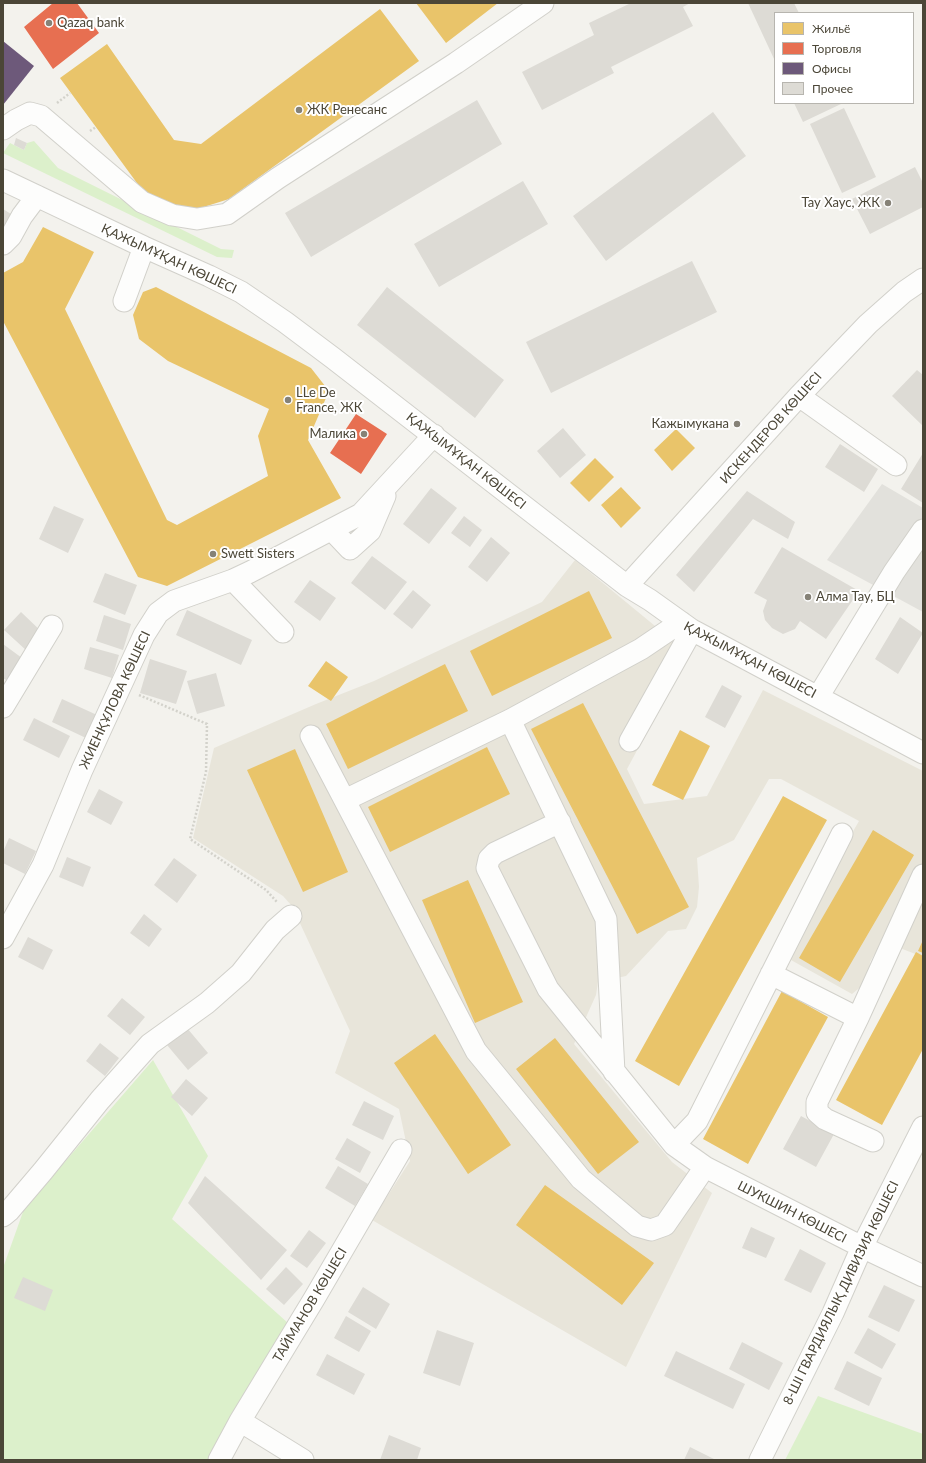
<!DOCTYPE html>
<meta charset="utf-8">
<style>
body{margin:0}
#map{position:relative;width:926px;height:1463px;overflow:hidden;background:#f3f2ed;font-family:Lato,sans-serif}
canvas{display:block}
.frame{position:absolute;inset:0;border:4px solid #4b4637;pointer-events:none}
.legend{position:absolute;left:774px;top:12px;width:140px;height:92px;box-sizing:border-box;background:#fff;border:1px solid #b7b5af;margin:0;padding:5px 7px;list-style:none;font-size:12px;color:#4b4637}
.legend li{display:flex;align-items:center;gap:8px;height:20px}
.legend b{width:20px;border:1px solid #b7b5af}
</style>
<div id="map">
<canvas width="926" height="1463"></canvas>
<div class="frame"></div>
<ul class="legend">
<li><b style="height:11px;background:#e9c46a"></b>Жильё</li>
<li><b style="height:11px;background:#e76f51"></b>Торговля</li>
<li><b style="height:11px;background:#6d597a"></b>Офисы</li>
<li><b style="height:11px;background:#dddbd5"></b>Прочее</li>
</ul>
</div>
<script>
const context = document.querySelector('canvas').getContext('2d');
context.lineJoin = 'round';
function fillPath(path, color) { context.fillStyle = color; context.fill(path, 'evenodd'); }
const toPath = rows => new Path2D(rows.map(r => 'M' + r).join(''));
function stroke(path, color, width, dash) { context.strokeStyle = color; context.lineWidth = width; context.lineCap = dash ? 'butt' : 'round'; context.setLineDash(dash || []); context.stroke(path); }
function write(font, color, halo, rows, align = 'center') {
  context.font = font + ' Lato,sans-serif'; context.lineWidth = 4; context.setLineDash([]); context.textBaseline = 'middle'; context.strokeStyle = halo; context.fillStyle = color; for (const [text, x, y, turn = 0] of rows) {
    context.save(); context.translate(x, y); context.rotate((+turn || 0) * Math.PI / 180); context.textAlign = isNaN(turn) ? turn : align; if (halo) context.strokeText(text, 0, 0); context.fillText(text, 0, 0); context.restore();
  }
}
fillPath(toPath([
 [575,560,689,654,627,769,644,804,707,796,763,690,923,771,923,957,882,941,870,962,868,981,852,994,782,955,859,821,781,779,769,779,734,840,697,858,699,887,697,907,686,929,668,931,626,976,598,982,596,995,574,1044,672,1162,712,1193,626,1367,372,1220,410,1161,399,1109,335,1073,350,1031,292,906,283,896,193,838,214,748,316,704,374,681,542,602]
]), '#e8e5da');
fillPath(toPath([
 [34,141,58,168,221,249,234,250,232,258,217,257,3,153,10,143,24,150,27,143],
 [153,1060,208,1156,172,1219,288,1323,217,1460,3,1460,3,1268,24,1209],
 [818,1396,923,1434,923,1460,785,1460]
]), '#dcf0cb');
fillPath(toPath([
 [882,484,923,508,923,612,827,560]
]), '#e2e1dc');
fillPath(toPath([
 [416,3,498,3,446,43],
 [380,9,419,61,229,199,191,211,145,194,60,78,107,44,174,140,201,144],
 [43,227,94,252,65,309,167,520,177,525,268,476,258,436,269,409,168,361,139,339,133,315,143,292,156,287,311,368,329,391,308,440,341,498,167,586,138,577,3,321,3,273,23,262],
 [676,429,695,448,672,471,654,450],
 [595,458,614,477,589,502,570,483],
 [621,487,641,508,621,528,601,505],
 [589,591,612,638,492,696,470,651],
 [326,661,348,677,331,701,308,686],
 [445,664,468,711,348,769,326,724],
 [583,703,689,907,637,934,531,729],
 [680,730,710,746,683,800,652,785],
 [487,747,510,794,390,852,368,807],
 [295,749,348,872,303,892,247,770],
 [783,796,827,820,679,1086,635,1061],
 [873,830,914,855,840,982,799,958],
 [468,880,523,1002,475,1023,422,900],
 [923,940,923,953,918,951],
 [916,952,923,956,923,1049,882,1125,836,1100],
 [782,991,828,1017,748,1164,703,1139],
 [435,1034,511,1145,468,1174,394,1063],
 [555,1038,639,1142,598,1174,516,1069],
 [545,1185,654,1263,622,1305,516,1225]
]), '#e9c46a');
fillPath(toPath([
 [53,3,77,3,99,33,53,69,24,27],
 [356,414,387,434,361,474,330,453]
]), '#e76f51');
fillPath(toPath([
 [3,41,34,66,3,105]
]), '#6d597a');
fillPath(toPath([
 [631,3,690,3,683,7,693,26,611,67,614,73,542,110,522,72,594,35,589,23],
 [748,3,794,3,799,13,775,13,775,61],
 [477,100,502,144,311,257,285,213],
 [794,103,840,103,841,104,803,122],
 [844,108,876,177,842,193,810,124],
 [713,112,746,156,606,261,573,216],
 [16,138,27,143,24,150,14,145],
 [915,167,923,183,923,207,870,234,852,199],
 [523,181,548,224,439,287,414,244],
 [3,209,11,214,3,229],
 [692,261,717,312,551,393,526,342],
 [387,287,504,380,475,418,357,325],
 [917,370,923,375,923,426,892,396],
 [563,428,586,455,560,478,537,451],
 [840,444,878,469,864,492,825,467],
 [923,453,923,503,901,489],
 [431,488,457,508,429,544,403,524],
 [747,491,795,522,788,539,753,519,694,592,676,575],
 [54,506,84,519,68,553,39,539],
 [464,516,482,530,470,547,451,533],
 [491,537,510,553,487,582,468,567],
 [782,547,859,591,826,639,800,621,795,629,783,634,772,628,765,620,763,611,767,600,754,593],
 [372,556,407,582,385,610,351,583],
 [105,573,137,585,125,615,93,602],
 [310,580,336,598,320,621,294,602],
 [413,590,431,605,412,629,393,614],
 [187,610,252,640,241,665,176,635],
 [21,612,44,634,27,651,4,630],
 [104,615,131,624,123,650,96,641],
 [900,617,923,633,898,674,875,659],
 [3,644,22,658,6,680,3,678],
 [90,647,119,655,112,678,84,669],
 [150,659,187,671,176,704,140,693],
 [216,673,225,706,197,714,187,681],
 [722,685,742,696,725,728,705,717],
 [62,699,97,715,86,738,52,722],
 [34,718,70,736,59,758,23,740],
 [99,789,123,802,111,825,87,812],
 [9,838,36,851,25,874,3,863,3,852],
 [67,857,91,867,83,887,59,877],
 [174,858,197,875,177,903,154,885],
 [144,914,162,929,149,947,130,933],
 [28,937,53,950,43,970,18,957],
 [122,998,145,1017,130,1035,107,1016],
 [187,1028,208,1053,188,1070,167,1045],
 [100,1043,119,1058,105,1076,86,1061],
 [186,1079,208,1098,192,1116,171,1097],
 [364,1101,394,1116,383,1140,352,1125],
 [801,1116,834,1134,816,1167,783,1149],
 [347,1138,371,1152,360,1173,335,1159],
 [338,1166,368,1184,355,1206,325,1188],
 [205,1176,287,1250,261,1280,188,1203],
 [751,1227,775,1238,766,1258,742,1248],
 [309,1230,326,1243,307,1268,290,1256],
 [800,1249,826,1263,811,1293,784,1280],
 [286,1267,303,1284,284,1305,266,1289],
 [23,1277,53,1290,45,1311,14,1298],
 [884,1285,915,1300,899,1332,868,1317],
 [363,1287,390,1304,376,1329,348,1312],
 [346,1316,371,1331,359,1352,334,1338],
 [868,1328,896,1344,882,1369,854,1353],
 [437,1330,474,1343,460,1386,423,1373],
 [742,1342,783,1363,769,1390,729,1369],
 [676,1351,745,1384,733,1409,664,1376],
 [327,1354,365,1374,354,1395,316,1375],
 [847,1361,882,1378,869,1406,834,1389],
 [389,1435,421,1448,417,1460,380,1460],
 [690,1447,716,1460,684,1460]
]), '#dddbd5');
const minor = toPath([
 [3,129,16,120,30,113,41,116,142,202,172,215,197,219,227,214,278,178,456,63,543,3],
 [3,180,144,247,209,276,241,292,285,322,333,358,627,586,650,600,692,630,923,753],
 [3,244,11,236,22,216,37,196],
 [124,301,144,247],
 [799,396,896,465],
 [332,530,350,549,370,531,385,496],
 [233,580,283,632],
 [627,586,799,396,868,324,904,292,923,279],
 [818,697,894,572,923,530],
 [3,707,52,626],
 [510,720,606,919,614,1072],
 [311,736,476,1051,581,1179,637,1226,651,1230,665,1225,705,1167],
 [630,741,692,630],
 [345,800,510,720,641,649,681,622],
 [560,822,495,853,489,859,487,868,548,989,674,1145,705,1167,862,1247,923,1276],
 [3,938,43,865,82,770,144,635,158,613,174,601,233,580,250,572,361,514,434,435],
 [771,974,858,1018],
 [873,1141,825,1119,817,1112,817,1102,858,1018,923,875],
 [674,1145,697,1121,842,834],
 [3,1216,9,1211,43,1171,100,1100,150,1044,207,1003,241,973,275,930,291,916],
 [240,1421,303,1460],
 [219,1460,240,1421,314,1299,401,1150],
 [760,1460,833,1313,862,1247,923,1127]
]);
stroke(minor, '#d1d0ca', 23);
stroke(toPath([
 [57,103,70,93],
 [90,131,96,127],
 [139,695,207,724,206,772,190,839,266,890,277,902]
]), '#d3d2cb', 2.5, [2, 2]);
stroke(minor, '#fdfdfc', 21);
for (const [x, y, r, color] of [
 [49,23,4,"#868277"],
 [299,110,4,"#868277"],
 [888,203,4,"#868277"],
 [288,400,4,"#868277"],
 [737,424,4,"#868277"],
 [364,434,4,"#868277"],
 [213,554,4,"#868277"],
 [808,597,4,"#868277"]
]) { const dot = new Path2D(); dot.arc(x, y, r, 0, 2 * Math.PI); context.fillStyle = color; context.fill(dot); stroke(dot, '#fff', 1.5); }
write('13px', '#4b4637', '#fff', [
 ["Qazaq bank",57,23],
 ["ЖК Ренесанс",307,110],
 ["Тау Хаус, ЖК",880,203,"right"],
 ["LLe De",296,393],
 ["France, ЖК",296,408],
 ["Кажымукана",729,424,"right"],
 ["Малика",356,434,"right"],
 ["Swett Sisters",221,554],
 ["Алма Тау, БЦ",816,597]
], 'left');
write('13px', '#4b4637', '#fff', [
 ["ҚАЖЫМҰҚАН КӨШЕСІ",169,259,25],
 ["ИСКЕНДЕРОВ КӨШЕСІ",771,428,-48],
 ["ҚАЖЫМҰҚАН КӨШЕСІ",466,461,38],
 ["ҚАЖЫМҰҚАН КӨШЕСІ",750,660,28],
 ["ЖИЕНҚҰЛОВА КӨШЕСІ",115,700,-65],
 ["ШУКШИН КӨШЕСІ",792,1212,27],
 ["8-ШІ ГВАРДИЯЛЫҚ ДИВИЗИЯ КӨШЕСІ",841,1293,-64],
 ["ТАЙМАНОВ КӨШЕСІ",310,1305,-59]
]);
</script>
